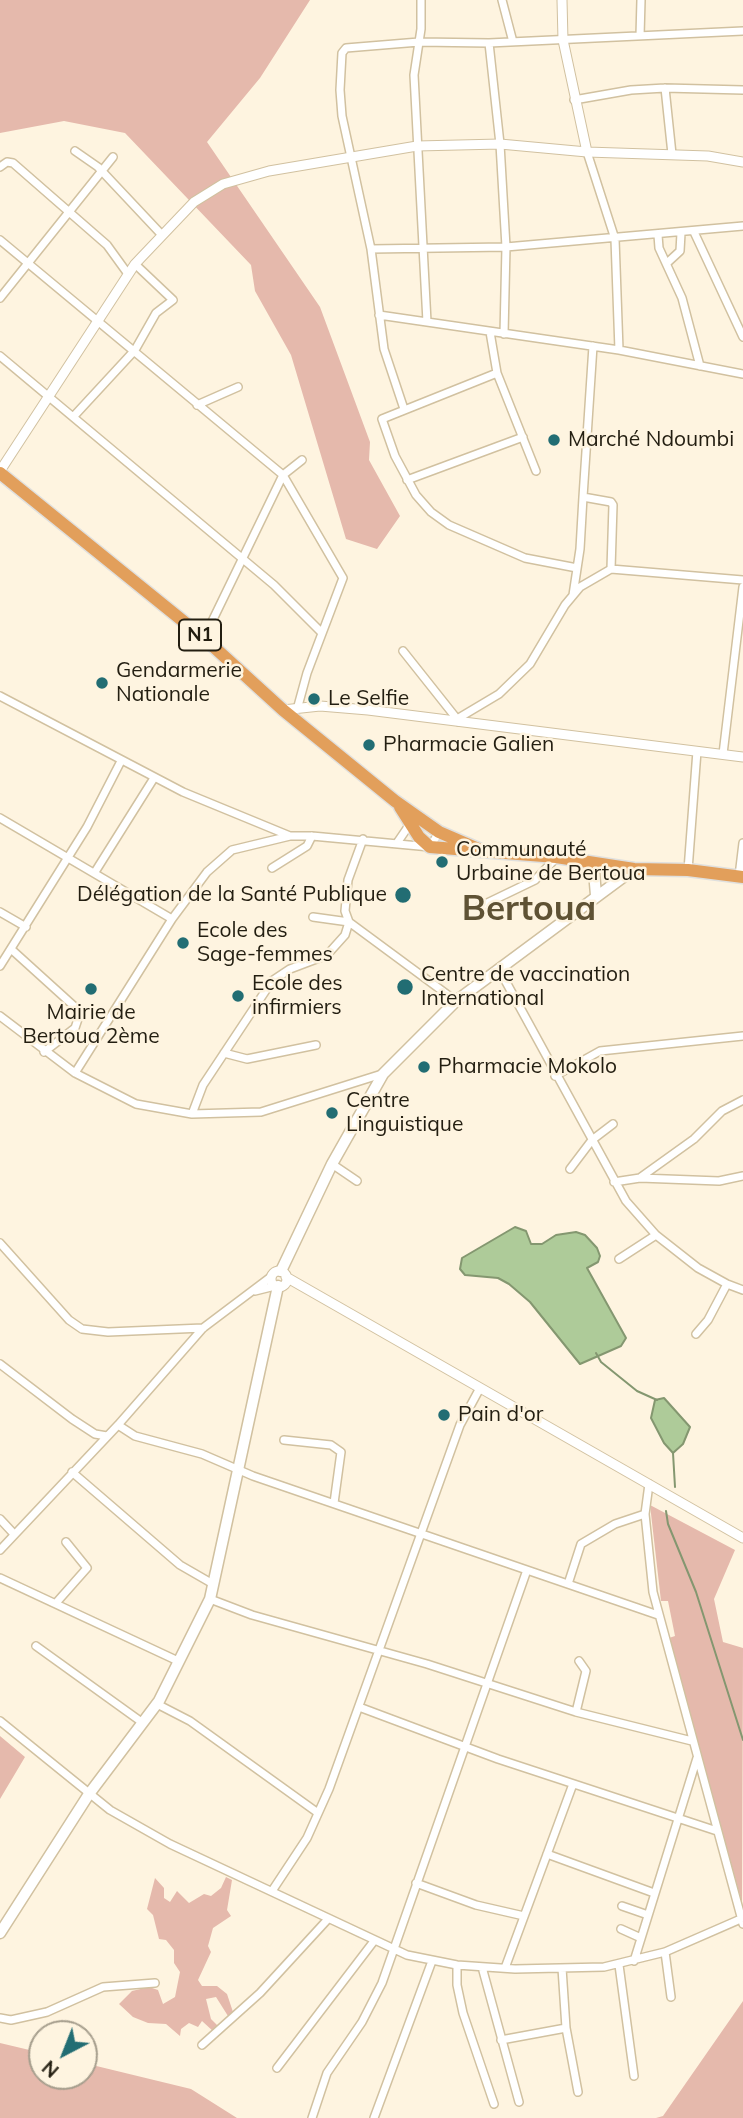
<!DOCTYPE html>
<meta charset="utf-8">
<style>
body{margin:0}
#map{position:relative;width:743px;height:2118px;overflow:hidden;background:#fef4e0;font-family:Mulish,sans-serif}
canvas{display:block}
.north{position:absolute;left:28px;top:2020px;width:70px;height:70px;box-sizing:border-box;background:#fef4e0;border:2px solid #a69e8d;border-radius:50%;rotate:222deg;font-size:19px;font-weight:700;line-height:28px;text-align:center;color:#231e11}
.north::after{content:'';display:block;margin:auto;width:24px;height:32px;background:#226d73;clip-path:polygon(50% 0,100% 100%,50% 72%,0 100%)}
</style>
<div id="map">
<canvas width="743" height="2118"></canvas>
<div class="north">N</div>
</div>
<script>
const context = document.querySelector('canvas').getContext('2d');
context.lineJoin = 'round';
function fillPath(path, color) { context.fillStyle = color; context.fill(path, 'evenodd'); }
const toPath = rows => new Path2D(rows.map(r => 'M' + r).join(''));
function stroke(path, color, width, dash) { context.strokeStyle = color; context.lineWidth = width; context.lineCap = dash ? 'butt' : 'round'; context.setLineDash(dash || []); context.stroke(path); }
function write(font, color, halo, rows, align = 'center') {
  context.font = font + ' Mulish,sans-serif'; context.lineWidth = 5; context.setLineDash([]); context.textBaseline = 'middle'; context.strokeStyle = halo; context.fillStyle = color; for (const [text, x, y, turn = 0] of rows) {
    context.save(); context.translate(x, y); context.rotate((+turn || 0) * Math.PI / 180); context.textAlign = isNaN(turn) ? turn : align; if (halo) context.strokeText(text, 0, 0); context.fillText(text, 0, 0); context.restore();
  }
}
fillPath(toPath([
 [0,0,310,0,260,78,207,142,320,307,370,442,369,460,400,516,377,549,346,539,291,355,255,291,251,265,125,133,64,121,0,133],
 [650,1505,735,1550,714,1599,723,1642,743,1648,742,1903,669,1638,675,1636,668,1601,661,1601],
 [0,1736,25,1757,0,1799],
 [226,1877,232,1880,227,1910,231,1916,213,1928,208,1946,211,1952,198,1980,202,1986,217,1986,227,1994,233,2012,228,2016,216,1997,206,1999,211,2019,219,2027,214,2032,202,2021,198,2027,189,2023,181,2029,180,2036,166,2024,148,2023,133,2017,119,2004,132,1991,149,1987,158,1990,163,2004,175,1997,180,1972,174,1963,174,1950,166,1940,159,1939,153,1915,147,1909,155,1878,164,1888,164,1898,170,1902,177,1891,189,1903,204,1894,211,1896,221,1888],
 [743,2001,743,2118,656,2118,663,2116],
 [0,2043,42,2053,42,2076,84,2076,84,2063,191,2089,237,2118,0,2118]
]), '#e5b9ac');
const water = toPath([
 [515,1227,526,1231,531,1244,542,1244,556,1235,576,1232,585,1235,597,1248,600,1256,598,1262,587,1268,626,1338,621,1346,580,1364,530,1302,509,1284,498,1278,465,1275,460,1269,462,1258,515,1227],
 [664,1398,690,1427,683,1444,673,1453,664,1443,651,1418,655,1400,664,1398]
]);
fillPath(water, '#aecb99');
stroke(water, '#849770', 2);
stroke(toPath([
 [596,1353,601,1362,637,1391,657,1400],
 [673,1453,675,1487],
 [666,1511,668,1524,696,1592,743,1740]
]), '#849770', 2);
const minor = toPath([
 [421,0,421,29,414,75,427,322],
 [502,0,513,42],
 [640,36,641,0],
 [489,43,500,144,506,247,504,334],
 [574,100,631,90,665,88],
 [75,151,98,167,161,234],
 [587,152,615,239,619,350],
 [672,154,665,88,743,90],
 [0,167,7,162,13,163,107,245,128,274],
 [694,232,743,337],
 [658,235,659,248,682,298,700,366],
 [0,240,283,475,343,578,307,673,298,706],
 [371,249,506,247,743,226],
 [667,263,680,251,681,233],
 [0,298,113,157],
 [379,315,619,350,743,374],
 [490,332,497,373,382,419,395,456,416,495,431,512,449,525,525,558,577,568],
 [593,346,583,497,611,502,613,505,611,569],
 [0,356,274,585,322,633],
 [497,373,536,471],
 [197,405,238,387],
 [404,409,384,349,371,249,342,116,340,90,342,53,346,48,419,42,489,43,743,31],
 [74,416,135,350,156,313,173,300,135,264],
 [407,480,523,437],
 [573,595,580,549,583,497],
 [204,638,283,475,302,460],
 [403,651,457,719],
 [0,696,183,792,290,836],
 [459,722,457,719,499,694,530,664,565,605,580,587,611,569,743,580],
 [723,754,743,587],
 [0,818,172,919],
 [363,839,348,880,345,911,349,922,456,1001],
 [397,843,412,821],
 [272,868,307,846,312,836],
 [688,870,697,751],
 [95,872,154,778],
 [739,876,743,843],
 [479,907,535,880,556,858],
 [0,912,26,927],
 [11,949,75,1007,78,1019,75,1028,44,1052],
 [0,966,87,827,121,761],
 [500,971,626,1201,656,1235,698,1268,727,1284,743,1290],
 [0,1016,75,1073,136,1104,192,1114,261,1112,382,1074],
 [224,1053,247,1059,316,1045],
 [75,1073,172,919,207,872,232,850,290,836,312,836,430,847,439,832],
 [555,1076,600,1051,743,1036],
 [192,1114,203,1085,272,981,290,969,327,955,345,935,349,922,313,917],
 [332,1164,357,1181],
 [570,1169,592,1140,613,1124],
 [641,1177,694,1139,722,1111,743,1100],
 [614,1182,640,1178,719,1181,743,1176],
 [0,1243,69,1320,82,1329,108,1332,203,1328],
 [619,1259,656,1235],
 [255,1291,275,1286],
 [696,1334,708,1320,727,1284],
 [0,1364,72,1419,95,1434,107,1436],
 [118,1425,135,1436,202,1454,253,1476,658,1615],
 [284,1440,331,1445,341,1452,334,1503],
 [72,1472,180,1565,213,1584],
 [649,1484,645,1514,653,1592,743,1924],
 [0,1519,14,1534],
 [0,1550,118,1425,203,1328,272,1276],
 [0,1578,178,1661],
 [568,1584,581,1544,615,1524,645,1514],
 [210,1599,252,1615,427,1664,576,1712,692,1741],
 [56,1603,87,1568,66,1542],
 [36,1646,143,1723],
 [157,1704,190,1721,318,1813],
 [359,1707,498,1759,717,1831],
 [576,1712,586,1671,579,1661],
 [0,1721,110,1810,170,1844,407,1955,457,1965,515,1969,604,1967,665,1952,743,1918],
 [547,1854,654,1893],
 [416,1883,476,1905,524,1916],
 [272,1891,307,1838,329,1789,460,1425,480,1388],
 [622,1906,648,1915],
 [621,1929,641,1938],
 [665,1952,671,1997],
 [634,1961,697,1758],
 [457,1965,457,1985,463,2013,494,2104],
 [619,1965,634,2076],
 [482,1967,519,2102],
 [505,1968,573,1784],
 [562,1968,566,2028,578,2092],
 [0,2018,11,2020,47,2012,103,1987,155,1983],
 [501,2040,566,2028],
 [202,2045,260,1993,328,1919],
 [277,2068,374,1941],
 [312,2118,327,2073,362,2022,382,1983,527,1570],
 [374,2118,432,1961]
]);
const tertiary = toPath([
 [562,0,563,40,587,152],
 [0,471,135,264,194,202,223,184,269,171,417,146,500,144,587,152,708,156,743,162],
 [283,710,320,706,368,710,743,757],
 '271 1279a8 8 0 1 1 16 0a8 8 0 1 1-16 0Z',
 [286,1277,743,1538]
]);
const secondary = toPath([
 [586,863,590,864,594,872,596,895],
 [281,1271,332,1164,383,1074,456,1001,634,869],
 [0,1933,89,1794,159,1701,210,1599,278,1286]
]);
const trunk = toPath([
 [0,473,204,638,283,710,395,801,439,832,483,851],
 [400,807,419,837,430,847,556,857,634,869,688,870,743,877]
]);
stroke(minor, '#d1c1a0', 10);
stroke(tertiary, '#d1c1a0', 11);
stroke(secondary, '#d1c1a0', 13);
stroke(trunk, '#e0e0de', 15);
stroke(minor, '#fff', 7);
stroke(tertiary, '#fff', 9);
stroke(secondary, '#fff', 10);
stroke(trunk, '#e29f5b', 12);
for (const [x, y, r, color] of [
 [554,440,7,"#226d73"],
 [102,683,7,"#226d73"],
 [314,699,7,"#226d73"],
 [369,745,7,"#226d73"],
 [442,862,7,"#226d73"],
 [403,895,9,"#226d73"],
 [183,943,7,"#226d73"],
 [405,987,9,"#226d73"],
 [91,989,7,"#226d73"],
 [238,996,7,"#226d73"],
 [424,1067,7,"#226d73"],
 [332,1113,7,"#226d73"],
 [444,1415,7,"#226d73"]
]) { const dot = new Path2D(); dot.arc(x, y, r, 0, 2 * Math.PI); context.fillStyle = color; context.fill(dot); stroke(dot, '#fef4e0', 2.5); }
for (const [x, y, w] of [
 [200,635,42]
]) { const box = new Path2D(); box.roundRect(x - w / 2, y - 15.5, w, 31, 5); context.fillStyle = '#fef4e0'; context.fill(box); stroke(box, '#231e11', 2); }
write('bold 19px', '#231e11', null, [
 ["N1",200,635]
]);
write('21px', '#231e11', '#fef4e0', [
 ["Marché Ndoumbi",568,440],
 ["Gendarmerie",116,671],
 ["Nationale",116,695],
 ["Le Selfie",328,699],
 ["Pharmacie Galien",383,745],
 ["Communauté",456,850],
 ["Urbaine de Bertoua",456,874],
 ["Délégation de la Santé Publique",387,895,"right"],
 ["Ecole des",197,931],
 ["Sage-femmes",197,955],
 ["Centre de vaccination",421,975],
 ["International",421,999],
 ["Ecole des",252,984],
 ["infirmiers",252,1008],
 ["Mairie de",91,1013,"center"],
 ["Bertoua 2ème",91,1037,"center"],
 ["Pharmacie Mokolo",438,1067],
 ["Centre",346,1101],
 ["Linguistique",346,1125],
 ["Pain d'or",458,1415]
], 'left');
write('bold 35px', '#5f5234', '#fef4e0', [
 ["Bertoua",529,909]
]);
</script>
